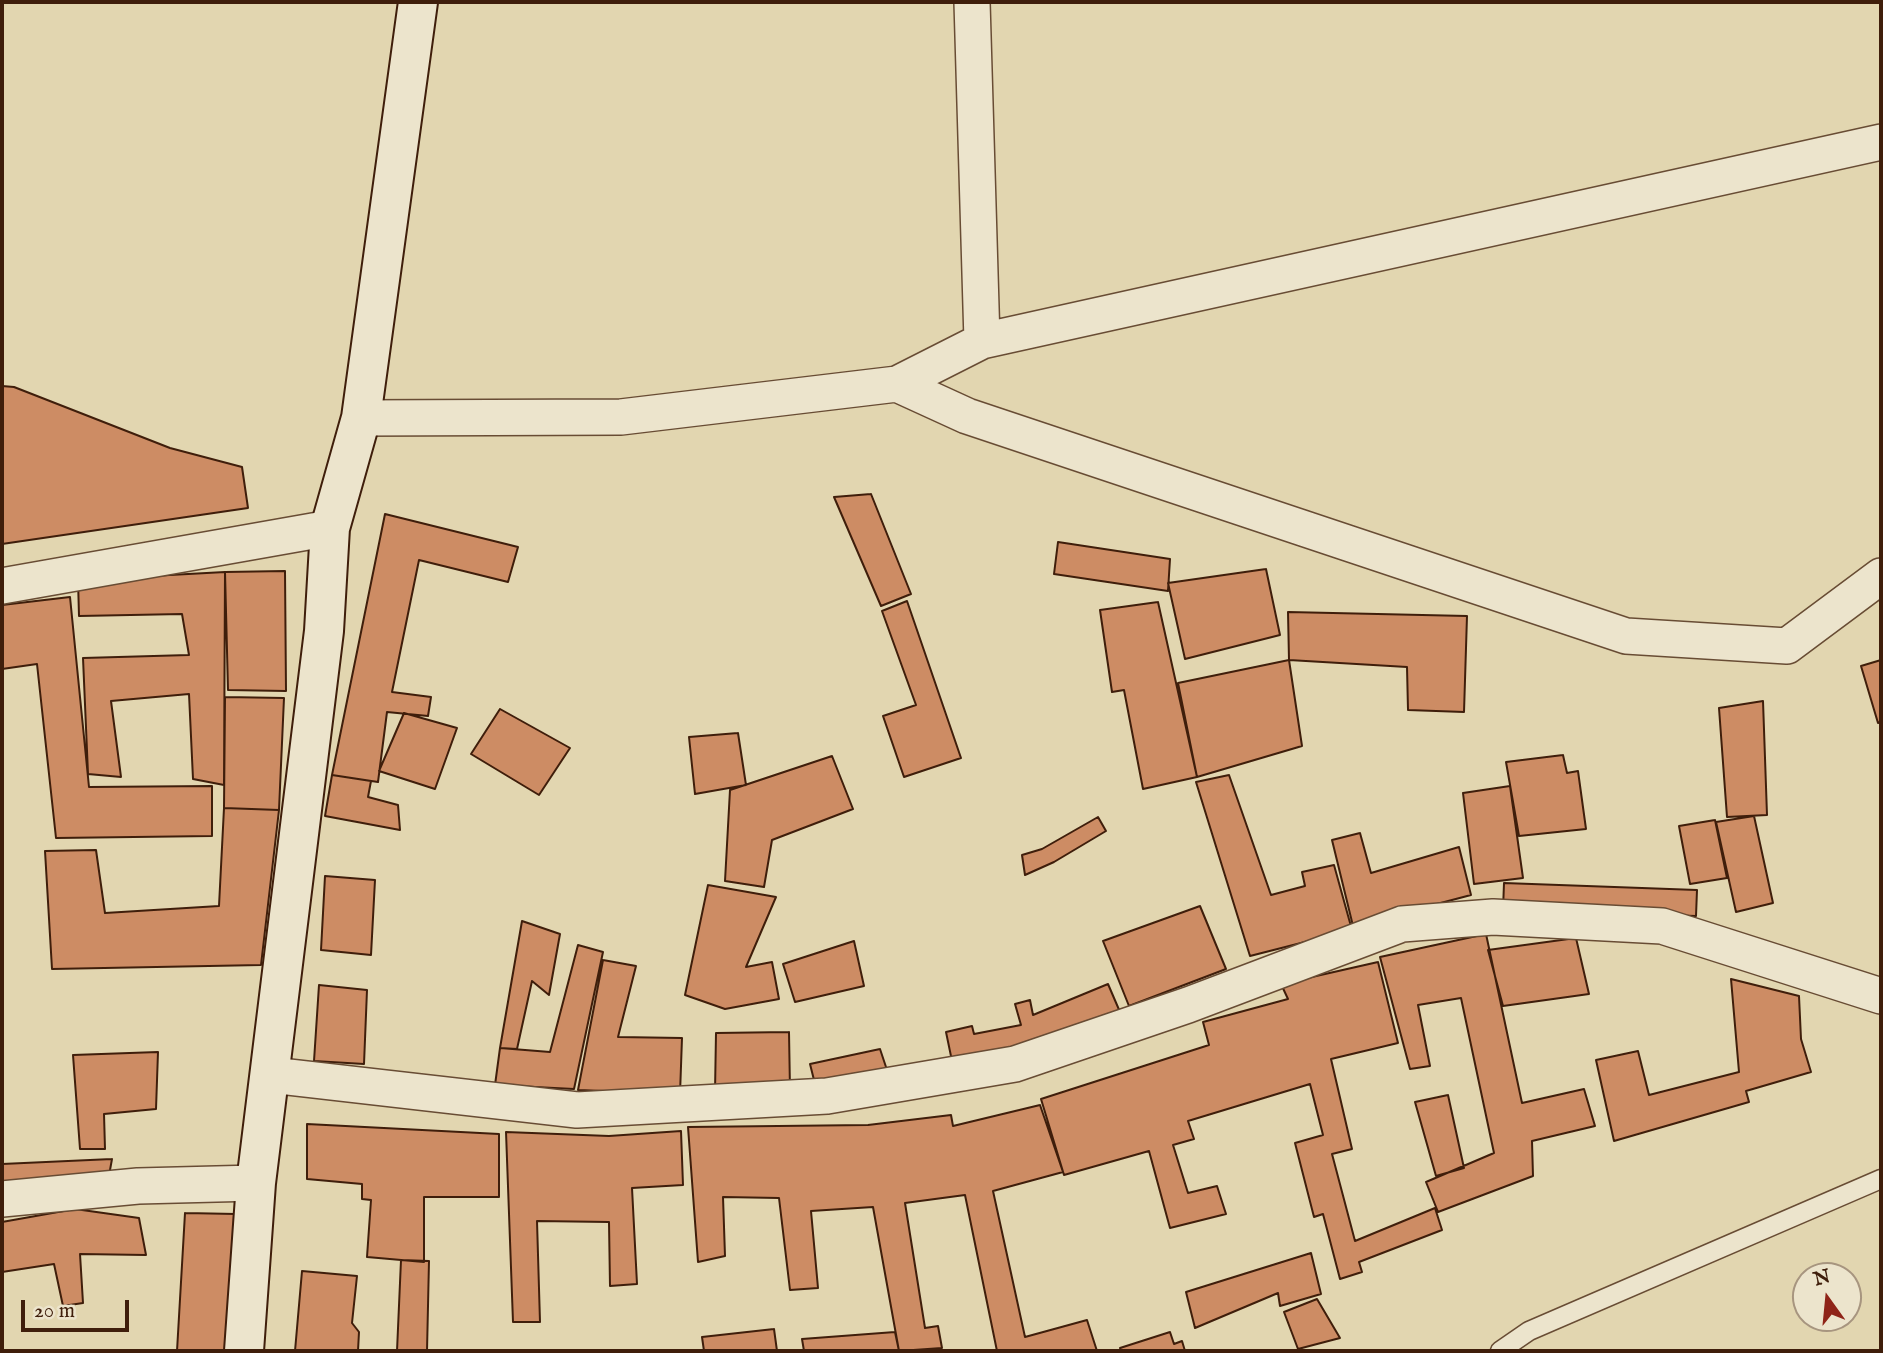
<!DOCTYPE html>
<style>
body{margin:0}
#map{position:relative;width:1883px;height:1353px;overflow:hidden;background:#e2d6b0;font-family:"IM FELL English",serif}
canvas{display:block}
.frame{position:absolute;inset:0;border:4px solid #3f1e0b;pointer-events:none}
.north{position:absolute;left:1792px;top:1262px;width:70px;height:70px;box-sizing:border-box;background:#ece4cc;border:2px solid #a7957f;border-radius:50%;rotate:345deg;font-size:19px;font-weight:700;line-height:28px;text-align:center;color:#3f1e0b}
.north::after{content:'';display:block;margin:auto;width:24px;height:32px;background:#8f2418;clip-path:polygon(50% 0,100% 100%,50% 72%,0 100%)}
.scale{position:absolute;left:21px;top:1300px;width:108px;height:32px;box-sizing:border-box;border:4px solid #3f1e0b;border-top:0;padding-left:9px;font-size:21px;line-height:24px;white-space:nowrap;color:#3f1e0b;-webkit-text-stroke:5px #ece4cc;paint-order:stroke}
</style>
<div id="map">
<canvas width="1883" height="1353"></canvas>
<div class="frame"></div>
<div class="north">N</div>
<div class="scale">20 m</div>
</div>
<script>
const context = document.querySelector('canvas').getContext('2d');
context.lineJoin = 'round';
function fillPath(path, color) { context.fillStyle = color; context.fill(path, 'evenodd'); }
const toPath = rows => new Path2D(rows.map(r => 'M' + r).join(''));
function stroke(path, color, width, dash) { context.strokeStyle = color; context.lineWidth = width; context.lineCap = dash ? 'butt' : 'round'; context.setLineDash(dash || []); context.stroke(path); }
const building = toPath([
 [2,386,14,387,170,448,242,467,248,508,2,544,2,386],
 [871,494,911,594,881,606,834,497,871,494],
 [385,514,518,547,508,582,419,560,392,692,431,697,428,716,387,712,378,782,332,775,385,514],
 [1058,542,1170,559,1168,591,1054,574,1058,542],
 [1266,569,1280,635,1185,659,1168,583,1266,569],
 [285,571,286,691,228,690,225,572,285,571],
 [225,572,224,785,193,779,189,694,111,701,121,777,88,774,83,658,189,655,182,614,79,616,78,580,225,572],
 [70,597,89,787,212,786,212,836,56,838,37,664,2,669,2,605,70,597],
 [907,601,961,758,904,777,883,716,916,705,882,611,907,601],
 [1158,602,1197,777,1143,789,1124,690,1112,692,1100,610,1158,602],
 [1288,612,1467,616,1464,712,1408,710,1407,667,1289,660,1288,612],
 [1289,660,1302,746,1197,777,1178,683,1289,660],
 [1881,660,1881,722,1878,723,1861,666,1881,660],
 [225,697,284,698,279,810,224,808,225,697],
 [1763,701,1767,815,1727,817,1719,708,1763,701],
 [500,709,570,748,539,795,471,754,500,709],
 [404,713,457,728,435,789,379,771,404,713],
 [738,733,746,785,695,794,689,737,738,733],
 [1563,755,1567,773,1578,771,1586,829,1519,836,1506,762,1563,755],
 [832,756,853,809,772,840,764,887,725,881,730,790,832,756],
 [332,775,371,781,368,797,398,805,400,830,325,816,332,775],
 [1229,775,1271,895,1305,886,1302,872,1334,865,1352,930,1250,956,1196,782,1229,775],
 [1510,786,1523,878,1474,884,1463,793,1510,786],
 [224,808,279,810,261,965,52,969,45,851,96,850,105,913,219,906,224,808],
 [1754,816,1773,903,1736,912,1716,822,1754,816],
 [1098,817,1106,831,1054,862,1025,875,1022,855,1042,849,1098,817],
 [1715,820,1727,878,1690,884,1679,826,1715,820],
 [1360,833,1371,873,1459,847,1471,895,1353,926,1332,840,1360,833],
 [325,876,375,880,371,955,321,950,325,876],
 [1504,883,1697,890,1696,916,1503,910,1504,883],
 [708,885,776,897,746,967,772,962,779,999,725,1009,685,995,708,885],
 [1200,906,1226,969,1129,1006,1103,941,1200,906],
 [522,921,560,934,549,995,532,981,517,1049,500,1048,522,921],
 [1486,934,1522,1103,1584,1089,1595,1126,1532,1141,1533,1176,1438,1212,1426,1182,1494,1153,1461,998,1418,1005,1430,1066,1410,1069,1380,957,1486,934],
 [1576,938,1589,994,1503,1006,1488,950,1576,938],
 [854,941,864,986,795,1002,783,964,854,941],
 [578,945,603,952,574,1089,495,1085,500,1048,550,1052,578,945],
 [603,960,636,966,618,1037,682,1038,680,1094,578,1090,603,960],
 [1378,962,1398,1043,1331,1059,1352,1149,1332,1154,1355,1241,1435,1208,1442,1230,1359,1262,1362,1272,1340,1279,1323,1214,1314,1217,1295,1143,1323,1135,1310,1084,1188,1121,1194,1139,1173,1145,1188,1193,1217,1186,1226,1214,1170,1228,1149,1151,1064,1175,1041,1099,1209,1045,1203,1022,1288,999,1281,984,1378,962],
 [1731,979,1799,996,1801,1039,1811,1072,1746,1091,1749,1102,1614,1141,1596,1060,1638,1051,1649,1095,1739,1072,1731,979],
 [1108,984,1120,1012,1038,1043,952,1061,946,1032,972,1026,974,1034,1021,1025,1015,1004,1030,1000,1033,1015,1108,984],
 [319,985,367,990,364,1064,314,1061,319,985],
 [789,1032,790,1090,715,1092,716,1033,789,1032],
 [880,1049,888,1073,816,1088,810,1064,880,1049],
 [158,1052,156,1109,104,1114,105,1149,80,1149,73,1055,158,1052],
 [1448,1095,1464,1168,1436,1176,1415,1102,1448,1095],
 [1040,1105,1063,1172,993,1191,1025,1337,1087,1320,1097,1351,997,1351,965,1195,905,1203,925,1328,938,1326,942,1348,899,1351,873,1207,811,1211,818,1288,790,1290,779,1198,723,1197,725,1256,698,1262,688,1127,868,1125,951,1115,953,1126,1040,1105],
 [307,1124,499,1134,499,1197,424,1197,424,1262,367,1257,371,1200,362,1199,362,1184,307,1179,307,1124],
 [681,1131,683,1185,632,1188,637,1284,610,1286,609,1222,537,1221,540,1322,513,1322,506,1132,609,1136,681,1131],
 [112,1159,108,1181,2,1184,2,1164,112,1159],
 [75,1209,139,1218,146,1255,80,1254,83,1303,63,1306,54,1264,2,1272,2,1222,75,1209],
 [185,1213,236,1214,227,1351,177,1351,185,1213],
 [1311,1253,1321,1294,1280,1306,1278,1293,1195,1328,1186,1292,1311,1253],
 [401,1260,429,1261,427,1351,397,1351,401,1260],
 [302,1271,357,1276,352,1323,359,1332,358,1351,295,1351,302,1271],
 [1317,1299,1340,1338,1298,1349,1284,1312,1317,1299],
 [774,1329,777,1351,704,1351,702,1337,774,1329],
 [895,1332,899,1351,804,1351,802,1339,895,1332],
 [1170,1332,1174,1344,1182,1341,1185,1351,1121,1351,1120,1348,1170,1332]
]);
fillPath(building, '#cd8c64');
stroke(building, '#3f1e0b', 2);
const lane = toPath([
 [1500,1351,1529,1331,1881,1179]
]);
const street = toPath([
 [972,2,982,341],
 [897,384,982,341,1881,142],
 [361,418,621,417,897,384,967,416,1626,636,1787,646,1881,576],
 [2,586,330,528],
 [271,1075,577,1110,827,1096,1015,1064,1188,1005,1402,924,1493,917,1662,926,1881,996],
 [2,1199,138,1186,256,1183]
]);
const secondary = toPath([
 [244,1351,256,1183,324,631,330,528,361,418,418,2]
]);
stroke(lane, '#684c34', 21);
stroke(street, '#684c34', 38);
stroke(secondary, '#3f1e0b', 42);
stroke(lane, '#ece4cc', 18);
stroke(street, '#ece4cc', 35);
stroke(secondary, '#ece4cc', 38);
</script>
